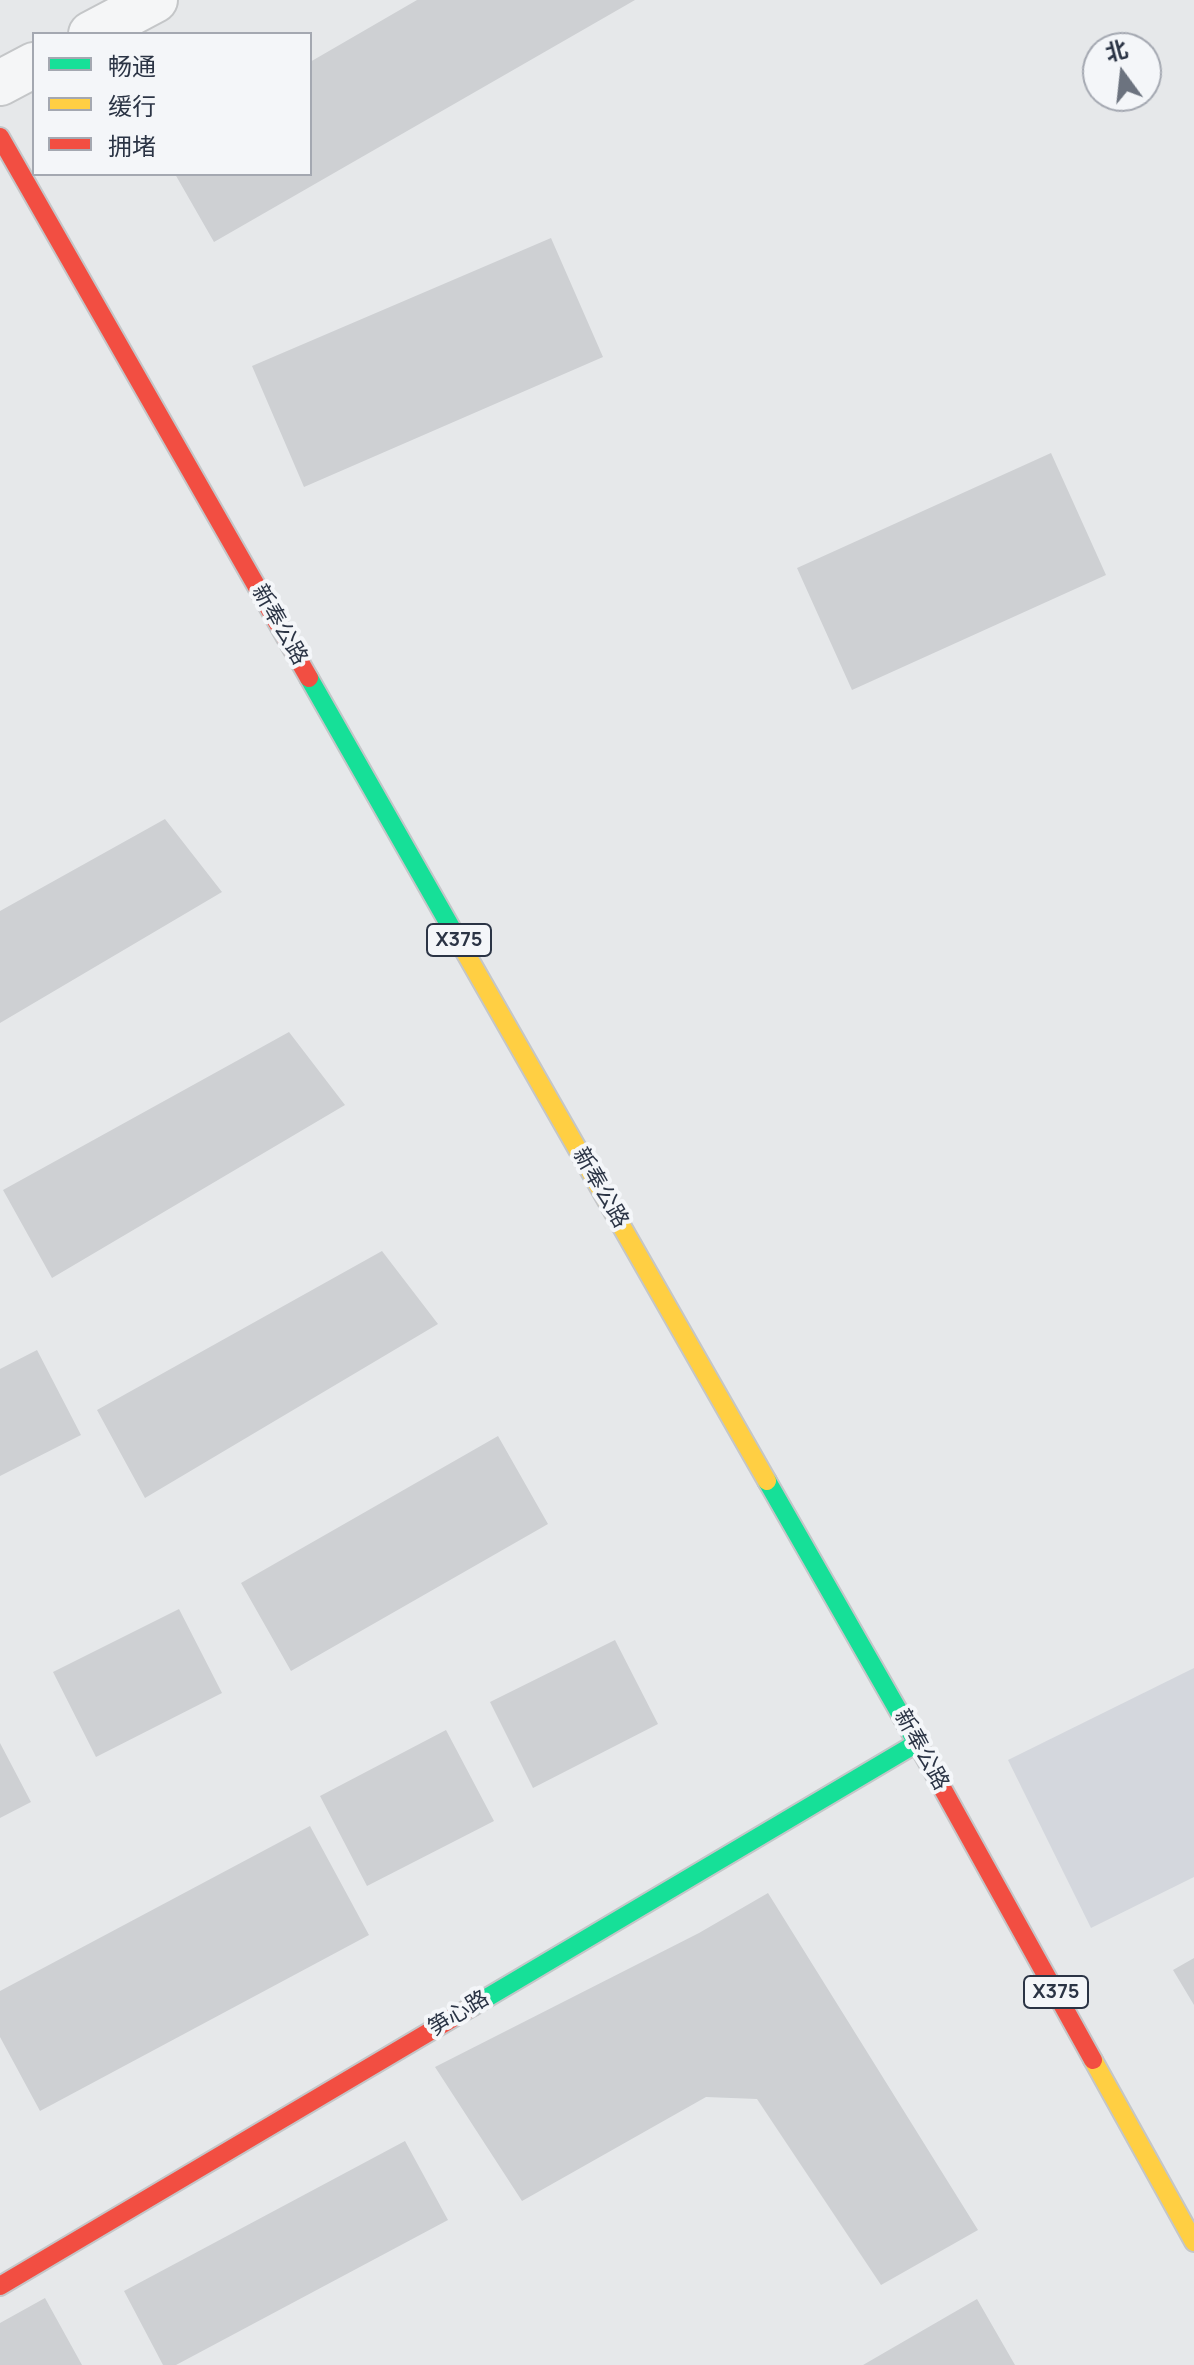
<!DOCTYPE html>
<meta charset="utf-8">
<style>
body{margin:0}
#map{position:relative;width:1194px;height:2365px;overflow:hidden;background:#e6e8ea;font-family:Manrope,"Noto Sans SC",sans-serif}
canvas{display:block}
.legend{position:absolute;left:32px;top:32px;width:280px;height:144px;box-sizing:border-box;background:#f4f6f9;border:2px solid #a4a8b1;margin:0;padding:10px 14px;list-style:none;font-size:24px;color:#2b3445}
.legend li{display:flex;align-items:center;gap:16px;height:40px}
.legend b{width:40px;border:2px solid #a4a8b1}
.north{position:absolute;left:1082px;top:32px;width:80px;height:80px;box-sizing:border-box;background:#f4f6f9;border:2px solid #a4a8b1;border-radius:50%;rotate:345deg;font-size:22px;font-weight:700;line-height:32px;text-align:center;color:#2b3445}
.north::after{content:'';display:block;margin:auto;width:28px;height:36px;background:#6c737f;clip-path:polygon(50% 0,100% 100%,50% 72%,0 100%)}
</style>
<div id="map">
<canvas width="1194" height="2365"></canvas>
<ul class="legend">
<li><b style="height:10px;background:#16e098"></b>畅通</li>
<li><b style="height:10px;background:#ffcf43"></b>缓行</li>
<li><b style="height:10px;background:#f24e42"></b>拥堵</li>
</ul>
<div class="north">北</div>
</div>
<script>
const context = document.querySelector('canvas').getContext('2d');
context.lineJoin = 'round';
function fillPath(path, color) { context.fillStyle = color; context.fill(path, 'evenodd'); }
const toPath = rows => new Path2D(rows.map(r => 'M' + r).join(''));
function stroke(path, color, width, dash) { context.strokeStyle = color; context.lineWidth = width; context.lineCap = dash ? 'butt' : 'round'; context.setLineDash(dash || []); context.stroke(path); }
function write(font, color, halo, rows, align = 'center') {
  context.font = font + ' Manrope,"Noto Sans SC",sans-serif'; context.lineWidth = 8; context.setLineDash([]); context.textBaseline = 'middle'; context.strokeStyle = halo; context.fillStyle = color; for (const [text, x, y, turn = 0] of rows) {
    context.save(); context.translate(x, y); context.rotate((+turn || 0) * Math.PI / 180); context.textAlign = isNaN(turn) ? turn : align; if (halo) context.strokeText(text, 0, 0); context.fillText(text, 0, 0); context.restore();
  }
}
fillPath(toPath([
 [1194,1668,1194,1877,1091,1928,1008,1760]
]), '#d4d7dd');
fillPath(toPath([
 [417,0,635,0,214,242,175,174,310,174,310,62],
 [551,238,603,357,304,487,252,366],
 [1051,453,1106,575,852,690,797,568],
 [165,819,222,892,0,1023,0,911],
 [289,1032,345,1105,52,1278,3,1190],
 [382,1251,438,1324,145,1498,97,1410],
 [37,1350,81,1435,0,1476,0,1369],
 [498,1436,548,1524,291,1671,241,1583],
 [179,1609,222,1693,96,1757,53,1672],
 [615,1640,658,1724,533,1788,490,1702],
 [446,1730,494,1821,367,1886,320,1796],
 [0,1743,31,1802,0,1818],
 [310,1826,369,1935,40,2111,0,2037,0,1991],
 [768,1893,978,2230,881,2285,757,2099,706,2097,522,2201,435,2067,699,1933],
 [1194,1958,1194,2005,1173,1970],
 [405,2141,448,2220,176,2365,163,2365,124,2291],
 [45,2298,82,2365,0,2365,0,2323],
 [977,2299,1015,2365,863,2365]
]), '#ced0d3');
const street = toPath([
 [91,34,155,0],
 [0,83,34,65]
]);
const fast = toPath([
 [309,678,461,945],
 [767,1481,930,1766],
 [473,2006,917,1743]
]);
const slow = toPath([
 [461,945,767,1481],
 [1093,2060,1194,2242]
]);
const jam = toPath([
 [0,137,309,678],
 [930,1766,1093,2060],
 [0,2286,473,2006]
]);
stroke(street, '#c4c6c8', 48);
stroke(fast, '#c4c6c8', 22);
stroke(slow, '#c4c6c8', 22);
stroke(jam, '#c4c6c8', 22);
stroke(street, '#f5f6f7', 44);
stroke(fast, '#16e098', 18);
stroke(slow, '#ffcf43', 18);
stroke(jam, '#f24e42', 18);
for (const [x, y, w] of [
 [459,940,64],
 [1056,1992,64]
]) { const box = new Path2D(); box.roundRect(x - w / 2, y - 16, w, 32, 6); context.fillStyle = '#f4f6f9'; context.fill(box); stroke(box, '#2b3445', 2); }
write('bold 20px', '#2b3445', null, [
 ["X375",459,940],
 ["X375",1056,1992]
]);
write('22px', '#2b3445', '#f4f6f9', [
 ["新奉公路",279,625,60],
 ["新奉公路",600,1188,60],
 ["新奉公路",921,1750,61],
 ["笋心路",459,2014,-31]
]);
</script>
